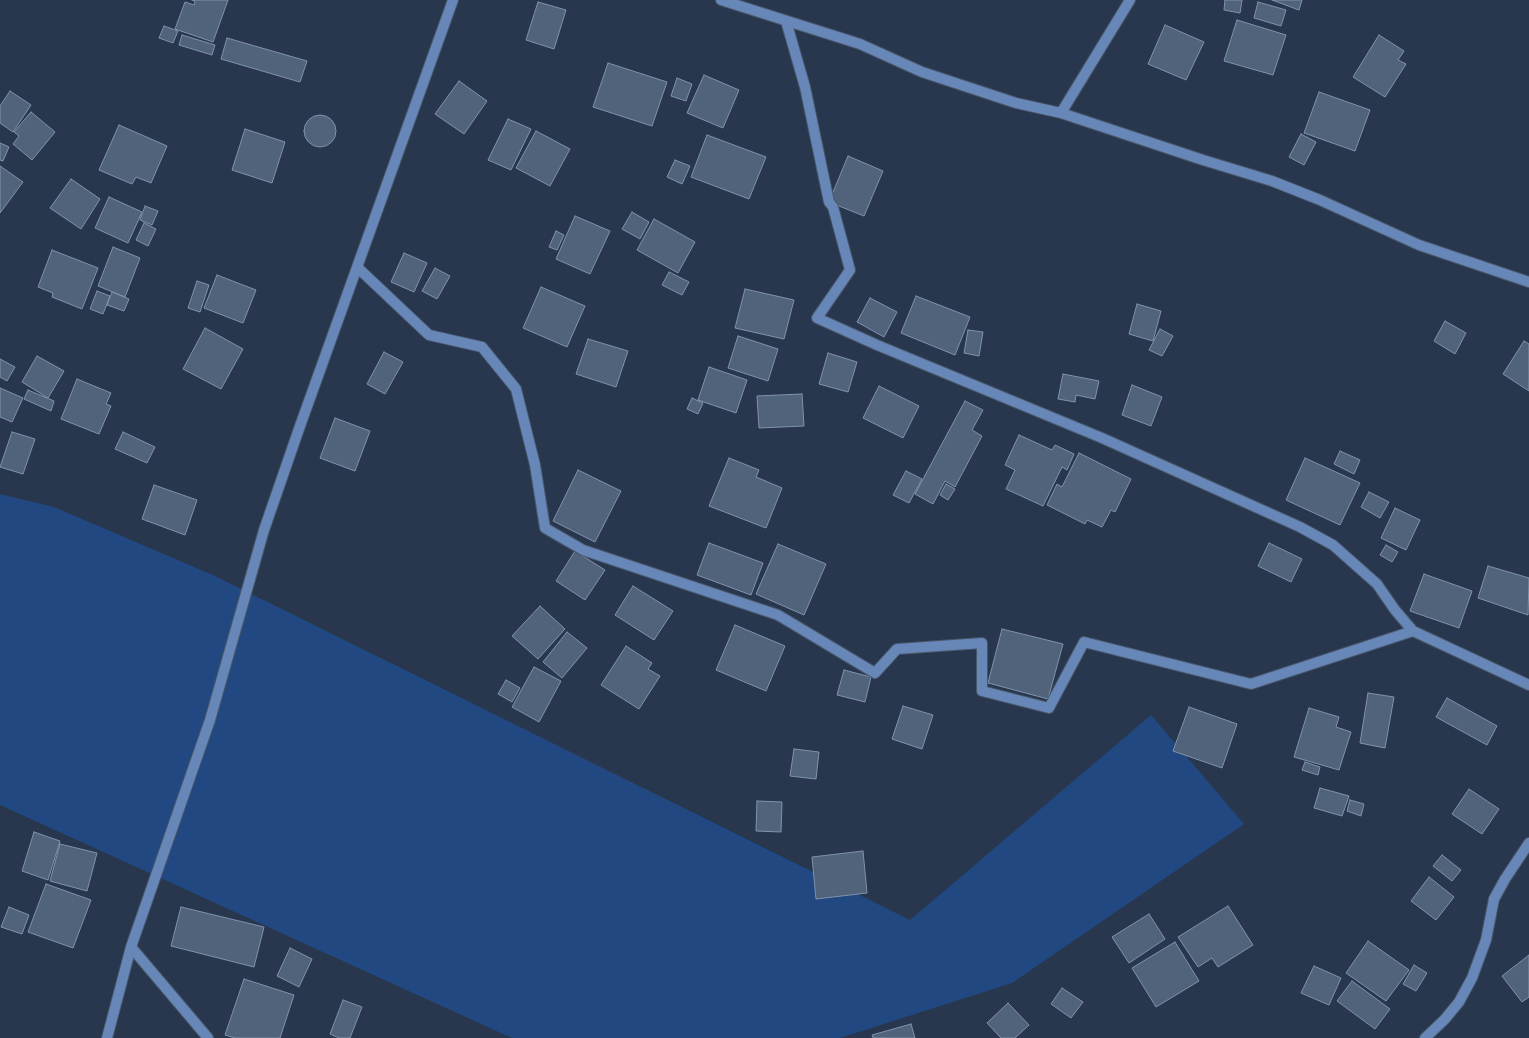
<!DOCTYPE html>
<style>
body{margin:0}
canvas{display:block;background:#28374d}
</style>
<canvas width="1529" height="1038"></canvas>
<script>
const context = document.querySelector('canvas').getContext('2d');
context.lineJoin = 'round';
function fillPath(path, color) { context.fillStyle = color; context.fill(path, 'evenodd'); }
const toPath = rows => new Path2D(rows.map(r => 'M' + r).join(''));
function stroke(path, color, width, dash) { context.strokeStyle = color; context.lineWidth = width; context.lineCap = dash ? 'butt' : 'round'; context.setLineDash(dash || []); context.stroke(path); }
fillPath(toPath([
 [0,494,54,507,215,576,910,920,1151,715,1244,824,1012,983,840,1038,512,1038,0,805]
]), '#214880');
const building = toPath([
 [192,0,228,0,213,42,175,29,185,2,194,5,195,1,192,0],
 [1225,0,1242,0,1240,13,1224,10,1225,0],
 [1272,0,1302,0,1299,10,1272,0],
 [538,2,566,10,554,49,526,40,538,2],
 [1258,2,1286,10,1281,26,1254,18,1258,2],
 [1237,20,1286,35,1273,75,1224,61,1237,20],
 [1165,25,1204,42,1186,80,1148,64,1165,25],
 [164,26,178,31,173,43,159,38,164,26],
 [182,35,215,45,212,55,179,45,182,35],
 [1379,35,1404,51,1398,60,1406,64,1385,97,1353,77,1379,35],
 [227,38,307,61,300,82,221,59,227,38],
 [608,63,667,82,652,126,593,107,608,63],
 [704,75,739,90,723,128,687,113,704,75],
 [677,78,692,84,686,101,671,96,677,78],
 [459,81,487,101,464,134,435,114,459,81],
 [10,91,31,105,13,132,0,123,0,106,10,91],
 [1319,92,1370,110,1355,151,1304,133,1319,92],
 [31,112,55,132,32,160,13,144,19,136,14,132,31,112],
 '304 131a16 16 0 1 1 32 0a16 16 0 1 1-32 0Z',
 [508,119,531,129,511,170,488,160,508,119],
 [119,125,167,146,151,183,136,177,132,184,99,170,119,125],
 [245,129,285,142,272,183,232,170,245,129],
 [536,131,570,149,550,186,516,168,536,131],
 [1301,134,1316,142,1304,165,1289,157,1301,134],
 [707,135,766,157,749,199,691,177,707,135],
 [0,143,9,147,3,161,0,160,0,143],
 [848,156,883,171,864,216,829,202,848,156],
 [675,160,690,166,682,184,667,177,675,160],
 [0,166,23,182,0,213,0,166],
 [71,179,100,199,81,229,50,208,71,179],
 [109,197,142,212,128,243,95,228,109,197],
 [145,206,158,211,152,225,140,220,145,206],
 [632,212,649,222,640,239,622,229,632,212],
 [575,216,610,231,590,274,556,259,575,216],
 [654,219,695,242,678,273,637,250,654,219],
 [144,223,156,229,148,246,136,240,144,223],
 [556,231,564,235,557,250,549,247,556,231],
 [113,247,140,258,125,297,98,286,113,247],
 [52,250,98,268,82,309,52,297,53,293,38,287,52,250],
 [404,253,427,263,414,292,391,282,404,253],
 [435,268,450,276,437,299,422,291,435,268],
 [669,272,689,282,682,295,662,285,669,272],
 [217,275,256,290,243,323,204,308,217,275],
 [197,281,209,285,200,312,188,308,197,281],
 [541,287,585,306,567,347,523,328,541,287],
 [745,289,794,300,784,339,735,328,745,289],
 [97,291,110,296,103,314,90,309,97,291],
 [112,292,129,299,124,311,107,305,112,292],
 [916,296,970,317,955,355,901,333,916,296],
 [870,298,897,312,884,337,857,322,870,298],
 [1137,304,1161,311,1153,341,1129,334,1137,304],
 [1445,321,1466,333,1455,354,1434,341,1445,321],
 [205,328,243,349,221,389,183,369,205,328],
 [1160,329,1173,336,1162,356,1149,350,1160,329],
 [968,330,983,332,979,356,964,353,968,330],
 [738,336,778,349,768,381,728,368,738,336],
 [588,339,628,351,616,387,576,374,588,339],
 [1524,341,1529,344,1529,391,1503,374,1524,341],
 [384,352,403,362,385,394,367,384,384,352],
 [828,353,857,362,848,392,819,384,828,353],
 [37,356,64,371,48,398,22,382,37,356],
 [0,359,15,367,7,381,0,377,0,359],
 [709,367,747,380,736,413,698,400,709,367],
 [1063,374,1099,381,1095,399,1076,395,1075,402,1058,399,1063,374],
 [77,379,111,393,106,404,111,406,99,434,61,419,77,379],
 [1132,385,1162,397,1151,426,1122,415,1132,385],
 [879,386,919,406,903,438,863,418,879,386],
 [0,388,23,398,12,422,0,417,0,388],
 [28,390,54,401,51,411,24,399,28,390],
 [802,394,804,426,759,428,757,396,802,394],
 [692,398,703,403,698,414,687,409,692,398],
 [965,401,983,410,972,430,982,436,955,487,945,481,933,504,915,494,965,401],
 [335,418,370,431,355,471,320,458,335,418],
 [12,432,35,439,23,474,0,467,12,432],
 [123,432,155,447,147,463,115,449,123,432],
 [1019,435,1052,450,1055,445,1074,454,1067,470,1062,467,1043,506,1006,489,1015,470,1005,465,1019,435],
 [1340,451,1360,460,1354,474,1334,464,1340,451],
 [1079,453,1131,479,1115,512,1111,510,1102,527,1087,520,1085,524,1047,505,1057,484,1062,487,1079,453],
 [729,458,759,470,756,477,782,488,766,528,709,506,729,458],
 [1305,458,1360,483,1340,525,1286,500,1305,458],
 [578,470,621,491,595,542,553,521,578,470],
 [906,471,922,479,909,503,893,495,906,471],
 [946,484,955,489,948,500,940,495,946,484],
 [154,485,197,500,185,535,142,519,154,485],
 [1369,492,1389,502,1380,518,1361,507,1369,492],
 [1395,508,1420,520,1406,550,1381,538,1395,508],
 [709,543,763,563,751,595,697,575,709,543],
 [1269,543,1302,559,1291,582,1258,566,1269,543],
 [778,544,826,564,804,615,756,594,778,544],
 [1386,545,1398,552,1392,562,1380,555,1386,545],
 [575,551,605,570,585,600,556,581,575,551],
 [1488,566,1529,578,1528,615,1478,598,1488,566],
 [1424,574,1472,591,1459,628,1410,611,1424,574],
 [633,586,673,611,654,640,615,615,633,586],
 [540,606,565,629,538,659,512,636,540,606],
 [735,625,785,646,766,691,716,670,735,625],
 [1002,629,1063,644,1048,699,988,683,1002,629],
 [567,632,587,648,562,678,543,662,567,632],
 [626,646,652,663,648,669,660,676,639,709,601,685,626,646],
 [534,667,561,681,539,722,512,707,534,667],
 [844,670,871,677,865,702,837,695,844,670],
 [506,680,520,688,512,702,498,694,506,680],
 [1368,693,1394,697,1385,748,1360,743,1368,693],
 [1447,698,1497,726,1487,745,1436,717,1447,698],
 [903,706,933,715,922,749,892,739,903,706],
 [1189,707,1237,724,1222,768,1173,751,1189,707],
 [1309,708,1339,717,1336,727,1351,732,1339,770,1294,757,1309,708],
 [794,749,819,752,816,779,790,776,794,749],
 [1305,762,1320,767,1318,775,1302,770,1305,762],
 [1320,788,1349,796,1342,816,1314,808,1320,788],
 [1469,789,1499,809,1482,834,1452,814,1469,789],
 [1350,800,1364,804,1361,816,1347,811,1350,800],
 [757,801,782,802,781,832,756,831,757,801],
 [34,832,60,841,48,880,22,871,34,832],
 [60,844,97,853,87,891,50,881,60,844],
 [863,851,867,893,816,899,812,857,863,851],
 [1442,855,1461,870,1452,881,1433,866,1442,855],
 [1429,877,1454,897,1436,920,1411,901,1429,877],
 [46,884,91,900,73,948,28,932,46,884],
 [1228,906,1253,945,1218,967,1212,958,1198,967,1178,937,1228,906],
 [9,907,29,915,22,934,1,927,9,907],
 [181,907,264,927,254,967,171,946,181,907],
 [1149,914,1165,939,1129,963,1112,937,1149,914],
 [1368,941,1409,970,1386,1001,1346,973,1368,941],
 [1175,942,1199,981,1156,1007,1132,968,1175,942],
 [290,948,312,959,299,987,277,976,290,948],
 [1529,955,1529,997,1522,1002,1502,976,1529,955],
 [1414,965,1427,973,1416,991,1403,984,1414,965],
 [1314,966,1341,978,1329,1005,1301,993,1314,966],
 [244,979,294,995,280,1038,235,1038,225,1035,244,979],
 [1352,981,1390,1009,1375,1029,1337,1001,1352,981],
 [1062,988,1083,1002,1071,1018,1051,1004,1062,988],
 [343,1000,362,1007,350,1038,339,1038,330,1034,343,1000],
 [1008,1003,1029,1025,1015,1038,1001,1038,987,1023,1008,1003],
 [911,1024,915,1038,873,1038,872,1035,911,1024]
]);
fillPath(building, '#51627b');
stroke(building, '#8092ac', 1);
const minor = toPath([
 [721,0,860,44,922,72,1016,103,1061,113,1203,160,1272,181,1320,200,1419,245,1529,282],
 [786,21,805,87,829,202,833,207,850,270,817,318,877,345,1102,438,1300,527,1333,545,1377,584,1395,610,1413,631,1529,685],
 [1061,113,1130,0],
 [357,267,429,335,482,347,516,389,535,465,545,528,583,550,778,615,875,673,897,649,982,643,982,691,1049,708,1084,642,1251,684,1413,631],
 [131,947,208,1038],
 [107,1038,131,947,210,720,264,530,300,426,453,0],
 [1425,1038,1445,1019,1459,1002,1472,978,1486,940,1494,899,1505,879,1529,843]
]);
stroke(minor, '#48566a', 12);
stroke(minor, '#6687b7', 10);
</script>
